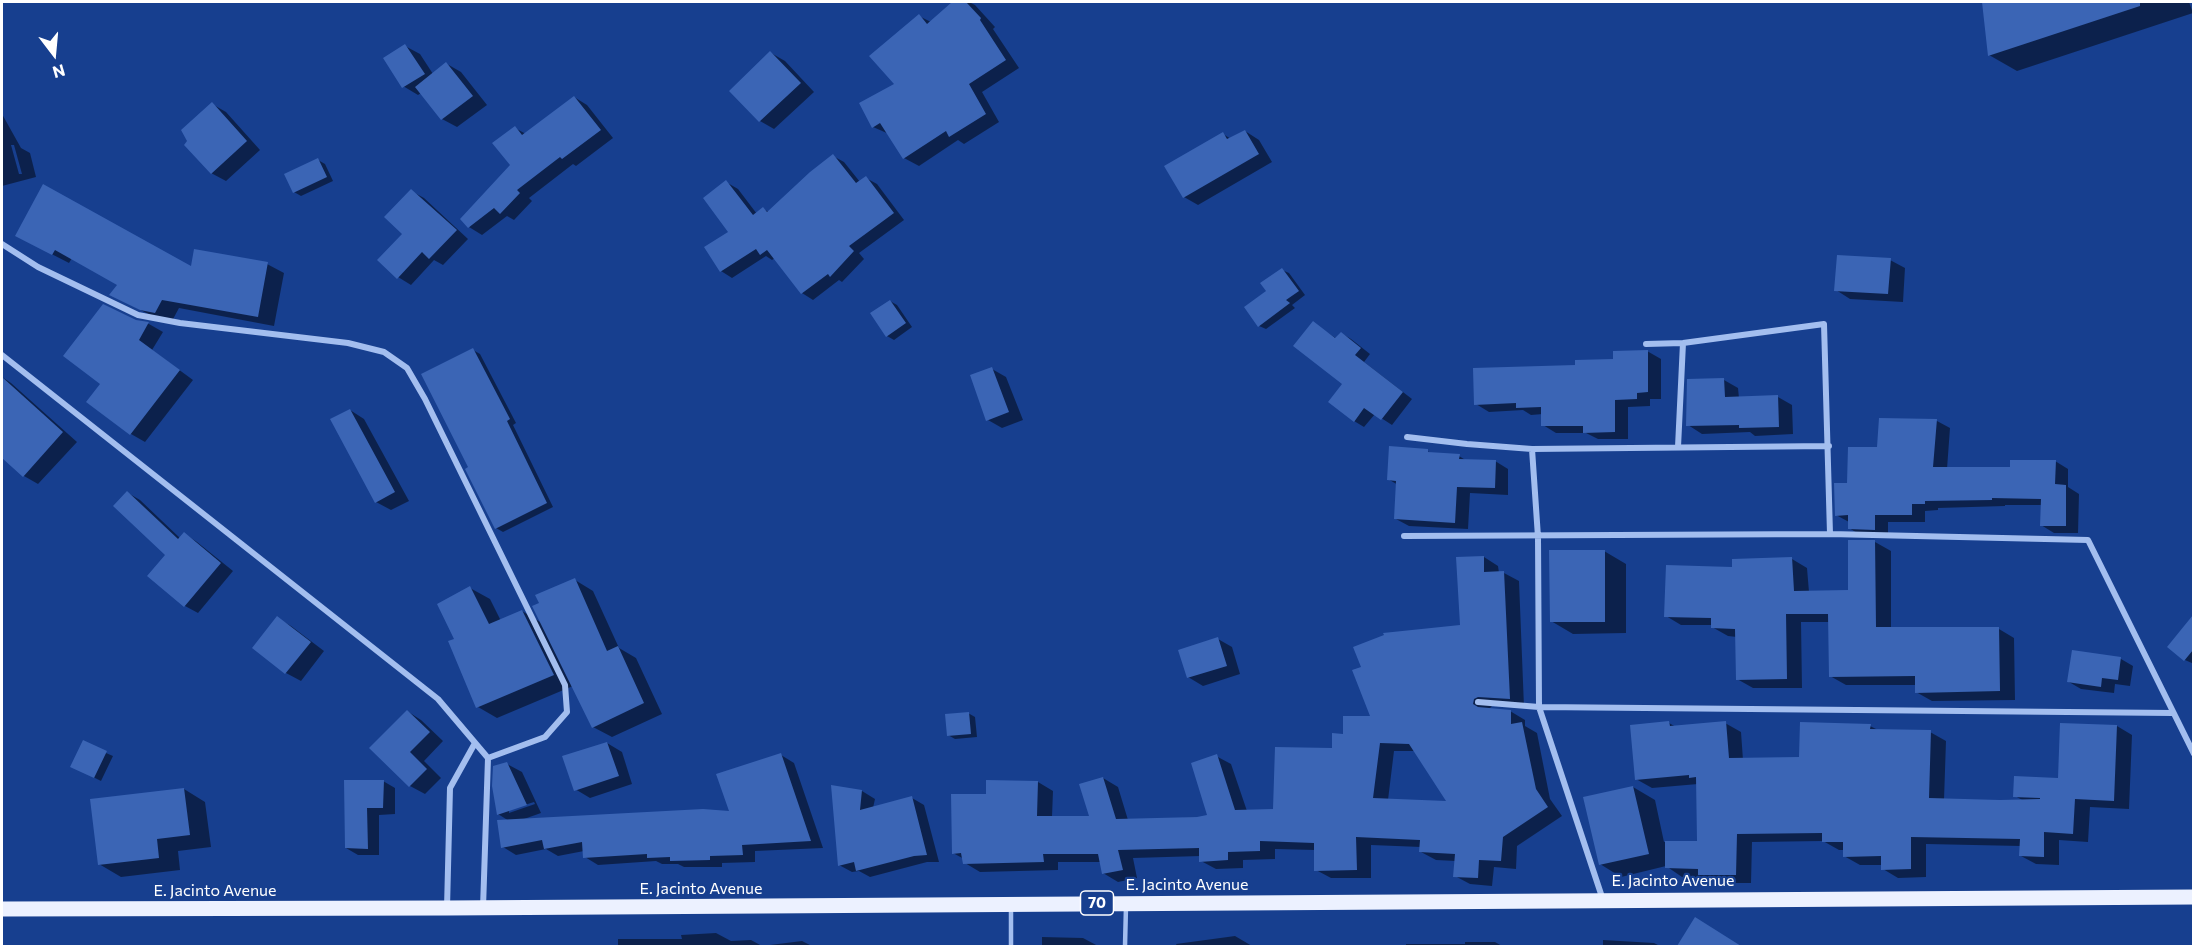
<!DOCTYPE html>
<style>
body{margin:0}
#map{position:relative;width:2195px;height:948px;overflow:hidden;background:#173f8f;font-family:Commissioner,sans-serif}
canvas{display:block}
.frame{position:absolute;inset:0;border:3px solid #fff;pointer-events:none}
.north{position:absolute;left:24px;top:24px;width:60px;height:60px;-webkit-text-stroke:4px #173f8f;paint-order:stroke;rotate:164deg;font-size:16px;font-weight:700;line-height:24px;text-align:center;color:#fff}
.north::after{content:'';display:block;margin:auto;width:21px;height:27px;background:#fff;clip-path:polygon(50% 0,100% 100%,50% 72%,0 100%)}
</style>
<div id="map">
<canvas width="2195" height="948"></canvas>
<div class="frame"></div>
<div class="north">N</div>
</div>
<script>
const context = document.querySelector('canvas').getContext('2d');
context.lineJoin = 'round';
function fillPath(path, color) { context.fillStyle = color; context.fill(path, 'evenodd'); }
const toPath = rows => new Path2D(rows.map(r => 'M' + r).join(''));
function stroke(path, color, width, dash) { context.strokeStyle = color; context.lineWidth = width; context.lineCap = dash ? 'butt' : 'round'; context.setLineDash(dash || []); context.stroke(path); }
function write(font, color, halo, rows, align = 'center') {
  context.font = font + ' Commissioner,sans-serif'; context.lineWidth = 4.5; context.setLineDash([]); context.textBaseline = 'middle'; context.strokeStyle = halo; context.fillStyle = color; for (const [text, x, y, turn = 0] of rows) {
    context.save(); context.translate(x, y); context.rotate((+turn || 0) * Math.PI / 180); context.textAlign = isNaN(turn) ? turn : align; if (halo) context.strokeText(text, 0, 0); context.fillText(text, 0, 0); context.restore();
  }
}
fillPath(toPath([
 [954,2,969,2,975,5,995,27,993,29,1019,68,982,92,999,122,964,144,958,140,919,166,904,158,889,134,873,127,896,85,919,16,931,22],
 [1984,2,2189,2,2193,13,2017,71,1989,55],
 [405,46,420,54,433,74,447,64,461,72,487,105,457,127,442,119,421,93,418,95,403,86],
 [771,53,785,61,814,92,774,129,760,121],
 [574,97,587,105,613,138,576,166,573,164,529,198,532,201,514,220,507,216,482,235,469,227,512,165,515,128,526,134],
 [212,104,226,112,260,150,226,181,211,173],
 [2,114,21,148,30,153,36,177,2,186],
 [11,145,14,145,22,174,19,174],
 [1245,131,1259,140,1272,162,1198,205,1184,197,1223,134,1231,139],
 [833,156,844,162,860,182,866,178,877,184,904,220,859,253,864,259,842,282,839,280,813,300,802,293,775,258,772,260,766,256,732,278,721,271,730,232,726,182,738,189,757,214,763,209,769,212],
 [318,160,325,164,333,181,301,196,294,192],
 [411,191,424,198,468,239,443,265,434,260,411,285,398,277],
 [34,245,192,268,267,264,284,273,274,326,179,308,172,321,158,319,112,295,120,285,72,258,69,263],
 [1890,260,1905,268,1903,302,1850,299,1836,290],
 [1282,270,1289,273,1305,295,1292,305,1295,308,1266,329,1259,326],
 [890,301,897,305,912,327,894,340,887,336],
 [135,321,149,324,163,332,152,350,193,380,145,442,131,434,89,401,102,384],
 [1313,323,1337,339,1341,333,1351,339,1370,354,1364,362,1412,399,1392,425,1375,414,1364,427,1354,421,1344,384],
 [473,350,480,354,516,423,513,425,553,507,503,532,496,528],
 [1647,351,1661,359,1661,399,1650,399,1650,406,1628,407,1628,439,1598,439,1586,433,1556,433,1543,425,1543,414,1531,415,1523,410,1489,412,1476,404,1577,366,1615,361],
 [992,369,1006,377,1023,420,1002,428,988,420],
 [2,377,11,383,77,442,38,484,24,476,2,456,2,435,8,428,2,422],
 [1724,380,1738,388,1739,398,1778,397,1792,405,1793,434,1755,436,1750,432,1702,434,1688,425],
 [350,410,364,419,409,501,391,510,376,502],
 [1880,419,1937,421,1950,428,1947,469,2012,468,2055,461,2068,469,2068,487,2079,494,2078,533,2054,533,2041,525,2042,505,2005,505,2005,506,1938,508,1938,510,1925,511,1925,522,1888,522,1888,536,1862,536,1849,528,1849,522,1836,515,1848,484,1879,449],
 [1427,451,1433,454,1459,456,1467,461,1495,461,1508,469,1508,495,1470,493,1468,529,1409,526,1396,519,1398,485,1388,479],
 [128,493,140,500,181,539,185,534,197,542,233,571,198,613,185,606,167,555],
 [1875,542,1891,551,1891,628,1999,629,2014,638,2015,700,1932,701,1916,692,1916,685,1846,685,1830,676,1830,622,1801,622,1802,688,1753,688,1737,679,1737,637,1728,636,1712,627,1712,625,1681,625,1666,616,1734,568,1792,559,1807,568,1809,592,1850,591],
 [1604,551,1626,564,1626,633,1573,634,1551,621],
 [1484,557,1498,566,1499,573,1504,573,1519,581,1524,707,1493,705,1488,710,1510,711,1525,720,1525,726,1537,733,1550,799,1562,816,1517,846,1516,869,1494,867,1492,886,1470,884,1455,876,1456,861,1436,860,1421,852,1421,847,1371,845,1371,878,1331,878,1316,870,1315,850,1275,849,1275,859,1243,860,1243,868,1216,869,1201,861,1201,856,1133,858,1137,878,1118,882,1103,873,1101,862,1058,862,1058,870,980,872,965,863,964,859,953,853,987,795,1038,782,1053,791,1052,817,1091,817,1103,778,1118,787,1128,820,1209,817,1216,756,1231,764,1247,811,1275,810,1334,750,1345,735,1372,718,1461,627],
 [1394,751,1416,751,1448,803,1388,800],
 [575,580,593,591,619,648,636,658,662,714,612,737,593,727,573,686,497,718,478,707,456,639,470,588,490,599,501,621,522,611,542,623],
 [277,618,291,626,324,651,301,681,286,673,254,648],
 [2192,619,2194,620,2194,664,2185,660],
 [1218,639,1232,647,1240,674,1203,686,1188,677],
 [2073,652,2121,659,2133,666,2130,686,2115,684,2114,693,2081,689,2069,682],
 [407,711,421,720,443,741,424,761,441,778,425,794,410,786,372,748],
 [968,713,975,717,977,737,955,739,948,735],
 [1669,723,1676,727,1725,723,1741,732,1743,760,1800,759,1870,726,1878,730,1930,732,1946,741,1944,800,2024,801,2015,796,2059,780,2117,726,2132,735,2129,809,2090,807,2088,842,2059,840,2059,865,2036,864,2021,856,2021,846,1926,844,1926,877,1898,878,1883,869,1883,865,1860,865,1844,856,1844,850,1839,850,1823,841,1752,842,1751,883,1715,883,1704,877,1682,877,1666,866,1621,877,1600,864,1633,787,1655,800,1664,842,1698,842,1698,784,1652,788,1636,779],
 [607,743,622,752,632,784,590,798,575,789],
 [106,753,113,756,101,781,79,770],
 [781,755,794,763,823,848,755,851,755,862,722,863,722,867,684,867,678,864,662,864,656,861,598,865,585,857,584,851,558,856,546,849,516,855,503,847,509,821,498,814,507,764,522,772,541,813,524,819,731,813],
 [534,802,535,804,509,813,509,810],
 [346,781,383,781,395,788,395,814,379,815,379,855,358,855,346,848],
 [833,787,862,791,875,799,873,808,912,798,924,805,939,862,927,862,870,877,859,871,852,872,839,865],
 [184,789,205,802,211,847,178,851,180,870,121,877,99,864],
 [1710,928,1740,946,1694,946,1683,940],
 [716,933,731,941,751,940,762,946,802,941,812,946,618,946,618,939,682,939,681,935],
 [1235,936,1252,946,1177,946,1176,944],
 [1042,937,1083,938,1098,946,1042,946],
 [1603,940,1654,943,1660,946,1603,946],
 [1465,942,1495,942,1502,946,1406,946,1406,944,1465,944]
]), '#0007');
fillPath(toPath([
 [952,2,966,2,981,18,980,20,1006,60,969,84,986,114,949,137,946,131,903,159,880,123,872,128,859,103,894,84,869,56,919,14,927,24],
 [1982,2,2140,2,2140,6,1988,56],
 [405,44,425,74,402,88,383,58],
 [770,51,801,83,759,122,729,91],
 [446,62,473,96,441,120,415,87],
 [574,96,601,130,562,159,560,157,517,190,520,193,500,214,494,208,468,228,460,219,510,165,492,143,515,126,522,135],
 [212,102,247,141,211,174,184,145,187,141,181,130],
 [1245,130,1259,154,1183,198,1164,166,1223,132,1227,139],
 [833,154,856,183,866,176,894,213,849,246,854,251,830,277,828,274,801,294,767,250,760,255,756,249,720,272,704,247,728,232,703,198,726,180,753,215,763,207,767,212,810,172],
 [318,158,327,177,293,193,284,174],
 [43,184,191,266,194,249,268,262,258,317,162,300,155,313,140,310,109,295,117,285,55,250,52,255,15,236],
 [411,189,457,230,429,259,422,252,397,279,377,260,402,234,384,217],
 [1837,255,1891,258,1888,294,1834,291],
 [1282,268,1299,291,1286,300,1290,303,1258,327,1244,307,1266,291,1260,283],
 [890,300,906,323,886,337,870,313],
 [103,304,136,320,149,322,139,340,180,370,130,435,86,402,100,384,63,356],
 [1313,321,1335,338,1341,332,1361,348,1355,355,1403,392,1381,420,1364,408,1354,422,1328,402,1342,384,1293,346],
 [473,348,510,419,507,421,547,503,495,529,465,469,468,467,421,374],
 [1648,350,1648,392,1637,393,1637,399,1615,400,1615,432,1583,433,1583,426,1541,426,1541,407,1516,408,1516,403,1474,405,1473,368,1575,365,1575,360,1613,359,1613,351],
 [992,367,1009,412,986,421,970,375],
 [2,377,63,432,23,477,2,458],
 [1724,378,1725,397,1778,395,1779,427,1739,428,1739,425,1686,426,1687,379],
 [350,409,395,492,375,503,330,419],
 [1879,418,1937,419,1933,467,2010,467,2010,460,2056,460,2055,484,2066,485,2066,526,2040,526,2041,499,1992,498,1992,500,1925,501,1925,504,1912,504,1912,515,1875,515,1875,530,1848,529,1848,515,1835,516,1834,483,1847,483,1848,447,1877,447],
 [1389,446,1428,449,1428,452,1460,454,1459,459,1496,460,1495,488,1457,487,1455,523,1394,519,1396,481,1387,480],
 [127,491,178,539,184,532,221,563,184,607,147,576,165,555,113,506],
 [1848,540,1875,540,1876,627,1999,627,2000,691,1915,693,1915,676,1829,677,1828,614,1786,614,1787,679,1736,680,1735,629,1711,628,1711,618,1664,617,1666,565,1732,567,1732,559,1792,557,1794,591,1848,590],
 [1549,550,1605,550,1605,622,1550,622],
 [1484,556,1484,572,1504,571,1510,699,1478,697,1474,699,1473,704,1478,707,1511,710,1511,724,1522,722,1536,789,1548,807,1503,837,1501,861,1479,860,1478,878,1453,877,1455,854,1419,852,1420,840,1356,837,1357,870,1314,871,1314,843,1260,841,1260,851,1228,852,1228,860,1199,862,1199,848,1118,850,1123,870,1102,874,1098,854,1043,854,1044,862,963,864,961,853,952,854,951,794,986,794,986,780,1038,781,1037,816,1089,816,1079,784,1103,777,1116,819,1197,817,1207,815,1191,763,1217,754,1235,810,1273,809,1275,747,1332,748,1332,733,1343,734,1343,716,1370,716,1352,670,1361,667,1353,647,1384,635,1383,633,1460,625,1456,557],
 [1380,743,1409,744,1446,801,1373,798],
 [575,578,607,651,618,646,644,703,592,728,532,606,539,603,535,595],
 [470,586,489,624,522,610,554,675,476,708,448,641,454,639,437,604],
 [2193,615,2193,650,2184,661,2167,647],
 [277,616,311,642,285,674,252,648],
 [1218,637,1227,666,1187,678,1178,650],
 [2072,650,2121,657,2118,680,2102,678,2101,687,2067,682],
 [407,710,430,732,410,752,427,769,409,787,369,748],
 [969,712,971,734,947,736,945,714],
 [1669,721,1670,726,1726,721,1729,758,1799,757,1800,722,1871,724,1870,729,1931,730,1929,798,2000,800,2040,799,2040,798,2013,797,2014,776,2058,778,2060,723,2117,725,2114,801,2075,799,2073,834,2044,832,2044,857,2019,856,2020,839,1911,837,1911,869,1881,870,1881,856,1843,857,1843,842,1822,842,1822,833,1737,834,1736,875,1698,875,1698,869,1665,868,1665,841,1697,841,1696,777,1689,778,1689,775,1635,780,1630,725],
 [83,740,107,751,94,778,70,767],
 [607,742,619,776,574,791,562,756],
 [781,753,811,841,742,845,743,855,710,856,710,860,670,861,670,857,647,858,647,854,583,858,582,842,544,849,542,840,501,848,497,820,703,809,729,811,716,774],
 [507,762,527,805,497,815,492,786,493,766],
 [344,780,384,780,383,808,367,808,368,849,345,848],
 [831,785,862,790,860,810,912,796,927,855,914,856,856,871,854,862,838,866],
 [1633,786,1649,854,1599,865,1583,797],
 [184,788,190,835,157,839,159,858,98,865,90,799],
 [1695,917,1741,946,1677,946]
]), '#3b65b5');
stroke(toPath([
 [1011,946,1011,907],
 [1125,946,1126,906]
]), '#a3beef', 4.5);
stroke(toPath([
 [2,244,38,267,138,315,180,323,348,343,384,352,407,368,425,399,565,685,567,712,545,737,488,758],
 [1646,344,1683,343,1824,324,1830,534],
 [2,355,438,699,488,758,483,908],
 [1407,437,1467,444,1532,449,1829,446],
 [1678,447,1683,343],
 [1532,449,1538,537,1539,707,1603,900],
 [1404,536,1830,534,2088,540,2194,754],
 [1478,702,1539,707,2173,713],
 [447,908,450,788,475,743]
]), '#a3beef', 6);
stroke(toPath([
 [2,909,447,908,2194,897]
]), '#ecf1ff', 15);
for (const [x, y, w] of [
 [1097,903,33]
]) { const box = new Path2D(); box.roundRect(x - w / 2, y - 12, w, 24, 4.5); context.fillStyle = '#173f8f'; context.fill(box); stroke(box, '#fff', 1.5); }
write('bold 15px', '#fff', null, [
 ["70",1097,903]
]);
write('16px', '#fff', '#173f8f', [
 ["E. Jacinto Avenue",1673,881],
 ["E. Jacinto Avenue",1187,885],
 ["E. Jacinto Avenue",701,889],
 ["E. Jacinto Avenue",215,891]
]);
</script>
